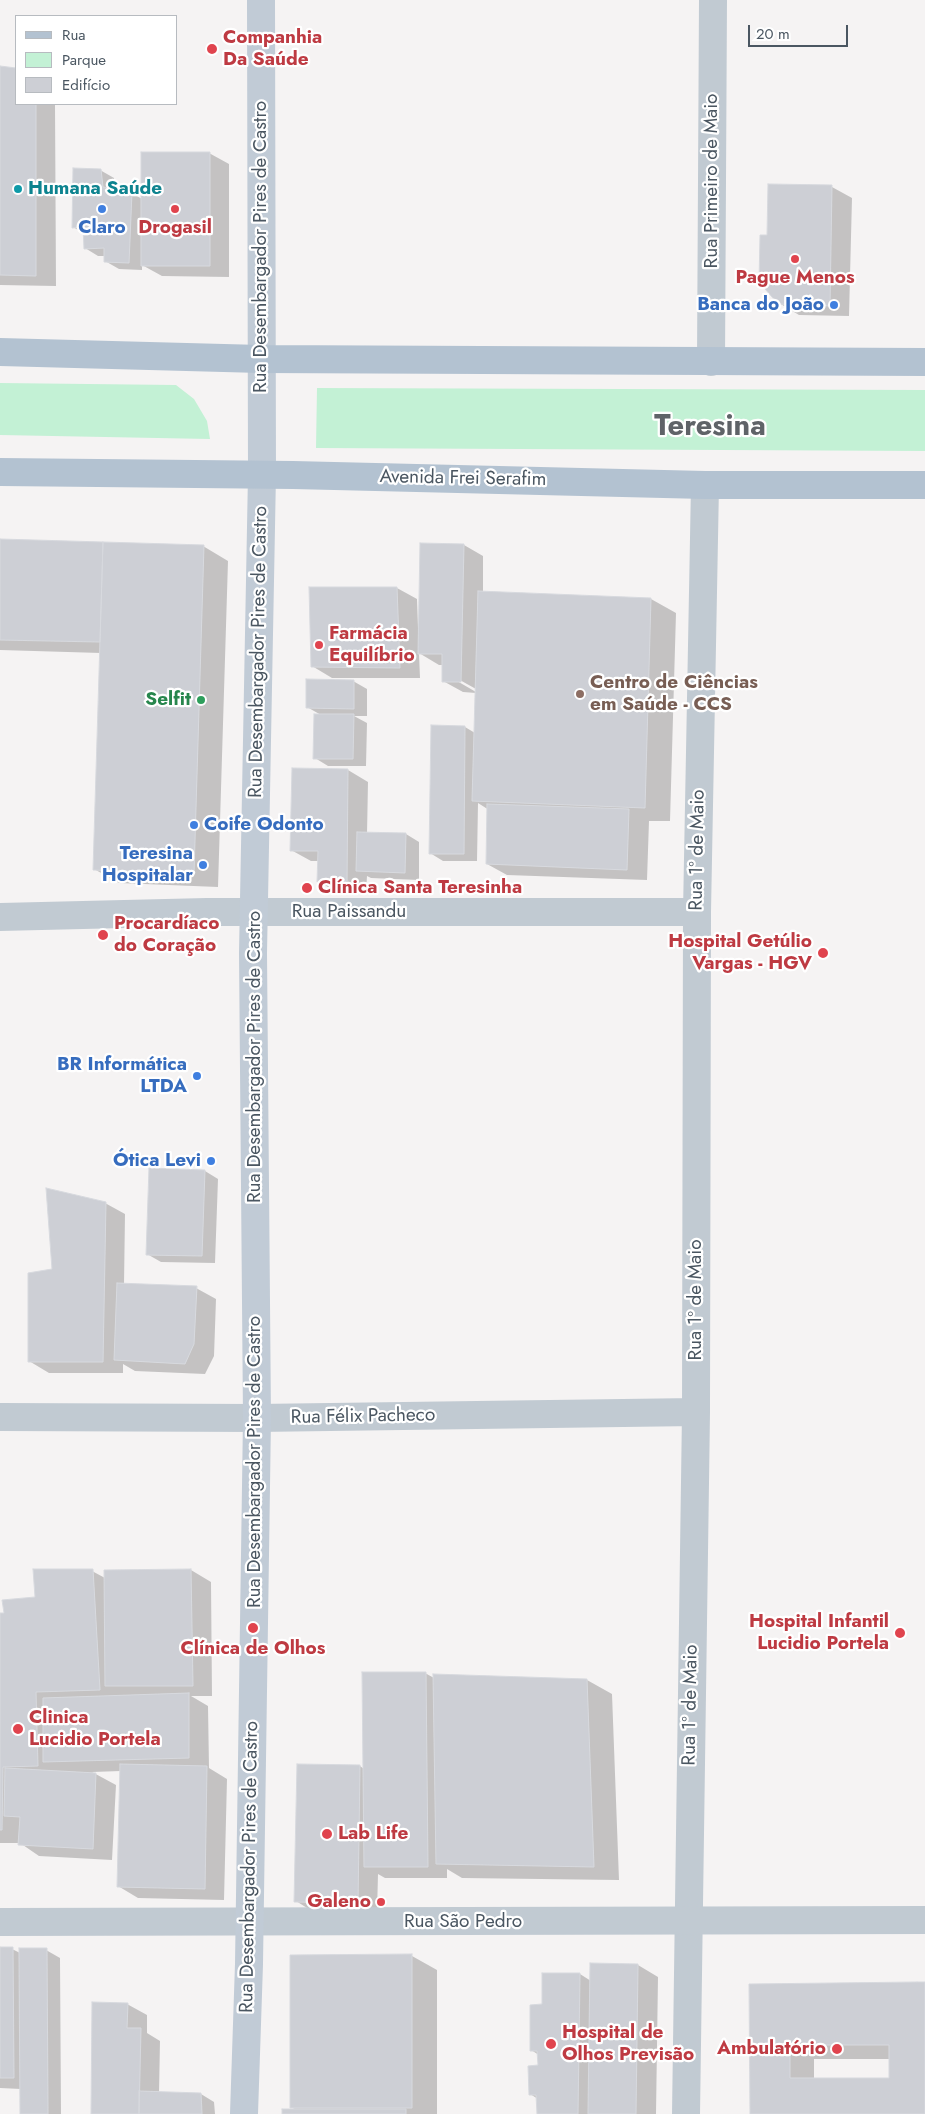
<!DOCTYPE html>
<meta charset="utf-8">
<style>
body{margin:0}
#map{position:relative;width:925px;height:2114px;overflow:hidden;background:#f5f3f3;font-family:Jost,sans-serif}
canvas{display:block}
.legend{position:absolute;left:15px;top:15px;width:162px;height:90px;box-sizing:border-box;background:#fff;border:1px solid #b7bbc0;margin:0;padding:6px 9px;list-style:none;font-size:15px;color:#4a5661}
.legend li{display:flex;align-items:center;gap:10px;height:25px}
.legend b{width:25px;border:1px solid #b7bbc0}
.scale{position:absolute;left:748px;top:25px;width:100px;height:22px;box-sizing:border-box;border:2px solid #4a5661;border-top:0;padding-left:6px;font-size:15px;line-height:18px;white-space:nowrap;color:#4a5661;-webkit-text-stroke:4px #fff;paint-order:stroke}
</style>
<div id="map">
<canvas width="925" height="2114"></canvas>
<ul class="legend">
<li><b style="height:6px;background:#b3c2d1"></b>Rua</li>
<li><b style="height:14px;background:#c3f1d5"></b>Parque</li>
<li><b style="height:14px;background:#cdcfd5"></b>Edifício</li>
</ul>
<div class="scale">20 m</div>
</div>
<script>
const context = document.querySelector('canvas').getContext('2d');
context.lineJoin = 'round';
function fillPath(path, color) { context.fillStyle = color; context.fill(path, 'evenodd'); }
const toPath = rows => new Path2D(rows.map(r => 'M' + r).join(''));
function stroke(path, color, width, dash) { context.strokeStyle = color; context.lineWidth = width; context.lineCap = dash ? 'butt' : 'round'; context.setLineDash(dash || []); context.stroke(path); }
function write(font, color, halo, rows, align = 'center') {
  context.font = font + ' Jost,sans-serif'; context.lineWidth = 4.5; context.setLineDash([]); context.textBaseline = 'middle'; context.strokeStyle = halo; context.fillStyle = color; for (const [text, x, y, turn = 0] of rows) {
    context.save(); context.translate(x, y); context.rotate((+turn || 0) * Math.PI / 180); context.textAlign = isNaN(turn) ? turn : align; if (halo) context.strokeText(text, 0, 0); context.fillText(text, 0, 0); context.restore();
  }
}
fillPath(toPath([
 [0,383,176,385,194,399,207,421,210,439,0,435],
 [317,388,925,390,925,451,316,448]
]), '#c3f1d5');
fillPath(toPath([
 [0,68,16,69,16,104,55,104,56,286,0,285],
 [209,153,229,164,229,277,162,276,142,265,142,270,119,269,105,261,105,256,98,256,85,248,85,234,73,227,100,170,114,178,115,190,132,193,142,199],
 [832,187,852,198,849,316,799,315,779,303,769,237],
 [0,540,203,546,228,561,218,887,119,883,94,869,101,653,0,650],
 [464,545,483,556,483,592,651,599,676,613,670,821,649,821,647,880,507,875,487,864,489,810,478,803,477,861,443,861,430,853,432,727,465,727,475,733,476,693,463,692,443,681,443,665,439,665,419,653,420,678,332,678,312,666,310,588,397,588,417,599,418,628,420,628],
 [458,679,476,689,476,692,457,681],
 [353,681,367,689,367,716,354,716,367,723,366,766,328,766,315,758,321,715,307,707],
 [348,770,368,782,367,834,406,834,419,842,419,880,371,878,367,876,366,893,338,893,318,881,319,861,311,861,291,850],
 [205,1171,218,1179,215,1263,161,1262,147,1254],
 [105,1203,125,1214,124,1285,196,1288,216,1299,214,1356,205,1374,135,1371,123,1364,123,1373,49,1373,29,1361,54,1270],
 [191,1570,211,1582,212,1696,191,1696,208,1706,209,1768,227,1779,224,1900,138,1898,118,1886,121,1771,92,1772,116,1785,112,1860,39,1856,20,1843,0,1843,0,1614,6,1614,92,1571,105,1578],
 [425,1673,434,1678,587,1680,612,1694,619,1880,462,1878,447,1869,447,1878,385,1878,378,1874,377,1913,315,1913,296,1901,360,1766,364,1769],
 [0,1948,12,1949,20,1953,46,1950,60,1958,61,2114,21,2114,21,2089,0,2088],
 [412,1956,437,1970,437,2114,283,2114,296,2110,291,2107],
 [591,1964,638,1965,658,1977,656,2114,538,2114,538,2099,530,2094,539,2066,539,2055,531,2050,543,2005,580,1974,591,1981],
 [925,1984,925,2114,752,2114,750,1985],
 [814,2059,890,2059,890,2079,814,2079],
 [127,2004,147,2015,147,2033,160,2041,159,2093,201,2094,214,2102,215,2114,92,2114]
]), '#0003');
const building = toPath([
 [0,66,16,68,16,104,36,104,36,276,0,275,0,66],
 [141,152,210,152,210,266,141,266,141,152],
 [73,168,101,169,103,187,132,192,129,263,104,262,104,248,84,249,83,227,72,228,73,168],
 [768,184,832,185,830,306,778,304,759,282,760,235,767,235,768,184],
 [0,539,103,542,100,642,0,640,0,539],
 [103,542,204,545,194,873,93,870,103,542],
 [420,543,464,544,461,682,442,682,442,654,418,654,420,543],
 [309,587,397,587,400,668,311,667,309,587],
 [478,591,651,598,645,808,472,801,478,591],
 [306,679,354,680,354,709,306,708,306,679],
 [314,714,354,714,353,759,313,759,314,714],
 [431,725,465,726,464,854,429,854,431,725],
 [292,768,348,769,347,883,317,882,318,851,290,851,292,768],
 [487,804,629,809,627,870,486,864,487,804],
 [357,832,406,833,405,873,356,871,357,832],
 [149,1168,205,1170,202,1256,146,1255,149,1168],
 [46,1188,106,1202,103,1362,28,1362,28,1273,52,1269,46,1188],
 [117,1283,197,1286,194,1344,185,1364,114,1360,117,1283],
 [33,1569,93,1569,100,1690,36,1692,38,1766,3,1767,2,1830,0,1830,0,1613,4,1613,2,1600,35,1597,33,1569],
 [191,1569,193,1686,105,1686,104,1570,191,1569],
 [362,1672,426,1672,428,1867,364,1867,362,1672],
 [433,1674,587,1679,594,1867,436,1864,433,1674],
 [189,1693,189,1758,43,1762,43,1698,189,1693],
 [120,1764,207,1766,205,1889,117,1887,120,1764],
 [297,1764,360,1765,358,1903,294,1902,297,1764],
 [5,1768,96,1773,93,1849,18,1845,20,1817,4,1816,5,1768],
 [0,1947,13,1947,14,2078,0,2078,0,1947],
 [19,1948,47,1948,48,2114,20,2114,19,1948],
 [412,1954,412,2108,290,2108,290,1955,412,1954],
 [590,1963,638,1964,636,2114,588,2114,590,1963],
 [542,1973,580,1973,578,2114,537,2114,536,2095,529,2095,528,2066,538,2065,537,2051,530,2051,530,2005,542,2004,542,1973],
 [917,1982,925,1982,925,2114,750,2114,749,1984,917,1982],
 [790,2045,889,2045,889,2078,790,2078,790,2045],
 [92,2002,128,2003,127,2028,141,2028,139,2114,91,2114,92,2002],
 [139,2091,201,2093,202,2114,139,2114,139,2091],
 [282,2109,406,2109,406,2114,282,2114,282,2109]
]);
fillPath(building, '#cdcfd5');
stroke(building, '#d7d9de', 1);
stroke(toPath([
 [711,362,713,0],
 [0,917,207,912,697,912],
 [0,1417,257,1418,696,1412],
 [686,2114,696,1412,697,912,705,485]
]), '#c1cad2', 28);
stroke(toPath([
 [0,1922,925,1920]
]), '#c1cad2', 28);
stroke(toPath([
 [244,2114,249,1964,257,1418,253,953,262,474,261,0]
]), '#c1cbd6', 28);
stroke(toPath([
 [0,352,261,359,925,362],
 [0,472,293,475,705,485,925,485]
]), '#b3c2d1', 28);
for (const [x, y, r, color] of [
 [212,49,6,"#e0444e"],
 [18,189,5,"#0f9aa8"],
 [102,209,5,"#3f7fe0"],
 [175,209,5,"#e0444e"],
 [795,259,5,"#e0444e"],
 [834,305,5,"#3f7fe0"],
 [319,645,5,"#e0444e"],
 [580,694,5,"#8d6e63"],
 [201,700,5,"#2e9e5b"],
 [194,825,5,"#3f7fe0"],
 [203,865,5,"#3f7fe0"],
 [307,888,6,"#e0444e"],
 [103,935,6,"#e0444e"],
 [823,953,6,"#e0444e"],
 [197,1076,5,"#3f7fe0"],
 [211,1161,5,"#3f7fe0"],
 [253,1628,6,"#e0444e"],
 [900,1633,6,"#e0444e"],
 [18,1729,6,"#e0444e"],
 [327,1834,6,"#e0444e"],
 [381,1902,5,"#e0444e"],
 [551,2044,6,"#e0444e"],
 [837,2049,6,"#e0444e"]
]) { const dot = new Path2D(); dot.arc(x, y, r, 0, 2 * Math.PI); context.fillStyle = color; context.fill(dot); stroke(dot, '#fff', 2); }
write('bold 19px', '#be3a42', '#fff', [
 ["Companhia",223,38],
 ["Da Saúde",223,60],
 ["Drogasil",175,228,"center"],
 ["Pague Menos",795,278,"center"],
 ["Farmácia",329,634],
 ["Equilíbrio",329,656],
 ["Clínica Santa Teresinha",318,888],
 ["Procardíaco",114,924],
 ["do Coração",114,946],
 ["Hospital Getúlio",812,942,"right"],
 ["Vargas - HGV",812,964,"right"],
 ["Hospital Infantil",889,1622,"right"],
 ["Lucidio Portela",889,1644,"right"],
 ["Clínica de Olhos",253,1649,"center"],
 ["Clinica",29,1718],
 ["Lucidio Portela",29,1740],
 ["Lab Life",338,1834],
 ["Galeno",371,1902,"right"],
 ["Hospital de",562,2033],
 ["Olhos Previsão",562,2055],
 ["Ambulatório",826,2049,"right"]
], 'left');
write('19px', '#4a5661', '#fff', [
 ["Rua Primeiro de Maio",712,181,-90],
 ["Rua Desembargador Pires de Castro",261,247,-90],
 ["Avenida Frei Serafim",463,479,1],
 ["Rua Desembargador Pires de Castro",259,652,-89],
 ["Rua 1º de Maio",698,850,-89],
 ["Rua Paissandu",349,912],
 ["Rua Desembargador Pires de Castro",255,1057,-90],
 ["Rua 1º de Maio",696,1300,-90],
 ["Rua Félix Pacheco",363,1417,-1],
 ["Rua Desembargador Pires de Castro",255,1462,-90],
 ["Rua 1º de Maio",691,1705,-89],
 ["Rua Desembargador Pires de Castro",250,1867,-89],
 ["Rua São Pedro",463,1922]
]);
write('bold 19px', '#0d838f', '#fff', [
 ["Humana Saúde",28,189]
], 'left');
write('bold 19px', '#366cbe', '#fff', [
 ["Claro",102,228,"center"],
 ["Banca do João",824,305],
 ["Coife Odonto",204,825,"left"],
 ["Teresina",193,854],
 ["Hospitalar",193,876],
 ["BR Informática",187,1065],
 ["LTDA",187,1087],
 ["Ótica Levi",201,1161]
], 'right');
write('bold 19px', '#785e54', '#fff', [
 ["Centro de Ciências",590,683],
 ["em Saúde - CCS",590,705]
], 'left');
write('bold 19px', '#27864d', '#fff', [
 ["Selfit",191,700]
], 'right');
write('bold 29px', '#5f6368', '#fff', [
 ["Teresina",710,428]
]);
</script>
